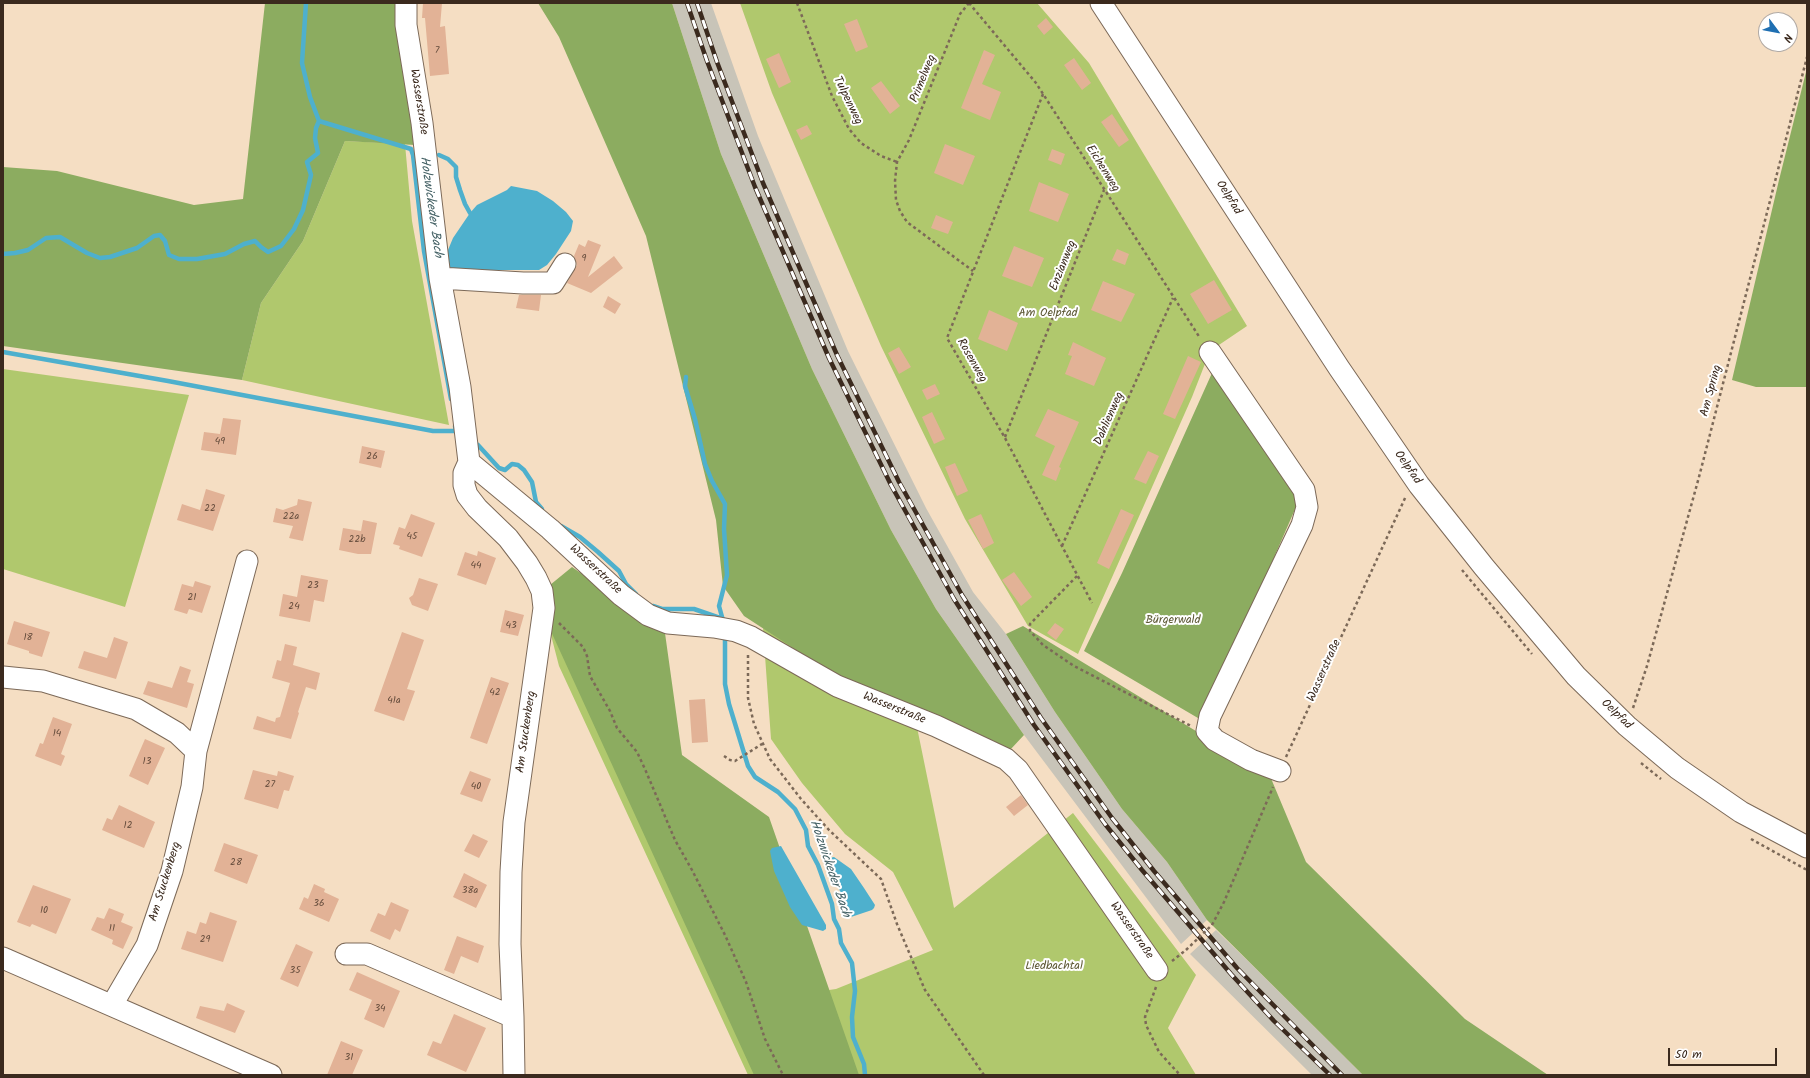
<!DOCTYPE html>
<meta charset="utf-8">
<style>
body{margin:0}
#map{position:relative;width:1810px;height:1078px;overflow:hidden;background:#f5dec3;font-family:Kalam,sans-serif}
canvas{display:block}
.frame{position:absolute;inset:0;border:4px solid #3b2a1e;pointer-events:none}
.north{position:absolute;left:1758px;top:12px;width:40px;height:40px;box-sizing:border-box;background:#fff;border:1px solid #b1aaa5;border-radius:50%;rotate:122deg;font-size:11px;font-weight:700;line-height:16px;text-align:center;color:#3b2a1e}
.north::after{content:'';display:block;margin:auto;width:14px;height:18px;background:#1f6fb2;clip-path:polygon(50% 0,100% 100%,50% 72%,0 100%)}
.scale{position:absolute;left:1668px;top:1048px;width:109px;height:18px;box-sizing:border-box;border:2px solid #3b2a1e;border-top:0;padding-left:5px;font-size:12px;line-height:14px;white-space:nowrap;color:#3b2a1e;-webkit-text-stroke:3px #fff;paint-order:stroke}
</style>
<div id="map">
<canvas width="1810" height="1078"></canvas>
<div class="frame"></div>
<div class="north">N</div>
<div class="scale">50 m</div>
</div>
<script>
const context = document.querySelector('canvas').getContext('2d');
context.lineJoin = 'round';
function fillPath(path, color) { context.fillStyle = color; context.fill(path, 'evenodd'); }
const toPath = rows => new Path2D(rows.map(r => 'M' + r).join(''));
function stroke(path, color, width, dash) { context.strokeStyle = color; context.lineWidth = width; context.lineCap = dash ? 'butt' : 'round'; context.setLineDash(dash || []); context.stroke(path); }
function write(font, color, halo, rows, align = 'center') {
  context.font = font + ' Kalam,sans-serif'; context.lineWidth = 4; context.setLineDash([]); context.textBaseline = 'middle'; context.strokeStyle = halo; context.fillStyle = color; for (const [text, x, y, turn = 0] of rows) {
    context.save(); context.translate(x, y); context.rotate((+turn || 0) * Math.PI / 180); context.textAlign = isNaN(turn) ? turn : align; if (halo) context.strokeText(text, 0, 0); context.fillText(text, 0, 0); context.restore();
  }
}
fillPath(toPath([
 [672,3,711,3,758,136,848,351,926,508,973,592,1006,634,1055,712,1122,809,1167,862,1207,920,1181,944,1024,735,936,609,891,530,812,369,721,154],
 [1216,930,1247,960,1363,1075,1312,1075,1190,954]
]), '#c8c4b8');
fillPath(toPath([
 [740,3,1037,3,1089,63,1247,326,1210,351,1192,397,1078,654,1028,626,965,519,881,346,772,93],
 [345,141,405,144,412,221,449,425,242,380,261,303,303,241],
 [3,369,189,395,125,607,3,569],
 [544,608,657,747,801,994,836,989,933,950,893,872,845,834,802,783,771,739,763,628,911,698,954,908,1073,813,1196,975,1168,1028,1196,1075,748,1075,559,666]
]), '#b0c86d');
fillPath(toPath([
 [265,3,397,3,397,34,415,145,345,141,303,241,261,303,242,380,3,346,3,167,57,171,194,205,243,199],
 [538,3,672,3,721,154,812,369,891,530,936,609,1024,735,1010,750,827,670,744,616,723,586,716,520,646,236,559,37],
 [1807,68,1807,387,1756,387,1732,380,1779,180],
 [1212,373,1299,500,1203,721,1084,651,1122,573],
 [572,567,628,606,664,626,682,755,769,817,859,1075,754,1075,549,627,550,585],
 [1023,626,1270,776,1306,862,1465,1019,1548,1075,1363,1075,1207,920,1167,862,1122,809,1055,712,1006,634]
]), '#8cac60');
fillPath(toPath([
 [511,186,537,191,553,201,566,212,573,221,571,231,556,254,547,265,539,270,458,270,448,267,446,259,448,250,453,238,470,213,477,205,507,190],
 [781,846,826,925,826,929,823,931,802,925,790,907,774,871,770,851,772,848],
 [834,857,851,869,864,888,875,905,874,908,872,910,848,918,846,916,847,910,829,862,829,858]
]), '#4eb0cd');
stroke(toPath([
 [306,3,302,63,310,97,319,121],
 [439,155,448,159,456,167,456,177,460,190,465,204,470,213],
 [3,254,15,253,28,250,46,238,60,237,87,253,100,258,110,257,137,248,154,236,160,235,165,241,169,255,179,259,197,259,225,254,244,244,255,241,261,247,268,252,281,246,294,229,303,210,311,175,307,162,318,153,315,138,316,128,319,121,411,149,413,155,424,251,451,399],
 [3,352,168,381,433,431,456,431,455,426],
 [686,377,685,386,695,419,705,464,712,481,725,504,724,529,727,575,719,606,724,624],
 [478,445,499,468,505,470,512,464,518,465,524,470,532,482,536,502,542,509],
 [561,526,580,537,598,552,619,571,626,584,636,594],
 [653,606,662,609,694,609,723,619],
 [725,635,725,684,729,704,748,766,755,777,778,792,795,809,806,830,808,846,818,865,832,904,834,919,839,929,841,943,852,963,855,991,852,1017,853,1037,864,1064,865,1075]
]), '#4eb0cd', 4.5);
fillPath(toPath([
 [423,3,442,3,440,27,445,26,449,74,430,76,425,18,422,18],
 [1046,18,1053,27,1044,35,1037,26],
 [857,19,868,47,856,52,844,24],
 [984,50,995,55,982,84,1001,92,990,120,961,108],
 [779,53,791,82,779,88,766,59],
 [1074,58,1091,83,1082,90,1064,65],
 [881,81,900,106,890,114,871,88],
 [1112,114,1129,140,1119,147,1101,122],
 [807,125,812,134,801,140,796,130],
 [945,144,975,156,963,185,934,173],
 [1052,149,1065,154,1061,165,1048,160],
 [1039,182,1069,194,1058,222,1029,211],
 [936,215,953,222,948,234,931,228],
 [588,240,601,245,588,277,614,256,623,268,591,293,567,283,577,265,574,256,579,244,585,247],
 [1014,246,1044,258,1032,287,1002,276],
 [1117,249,1129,254,1125,265,1112,260],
 [1214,280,1232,310,1208,324,1190,294],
 [1103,281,1135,294,1121,322,1091,310],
 [519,295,541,295,539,311,516,308],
 [608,296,621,304,615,314,603,307],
 [989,310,1018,323,1007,351,978,339],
 [1073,342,1106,358,1094,386,1065,374,1072,356,1068,355],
 [899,347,911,367,899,374,888,353],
 [1188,356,1201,362,1175,419,1163,414],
 [935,384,940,394,927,400,922,390],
 [1048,409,1079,422,1059,467,1061,468,1056,481,1042,475,1055,446,1035,436],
 [932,412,945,439,934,444,922,417],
 [223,418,241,420,236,455,201,450,204,432,220,434],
 [362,446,385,451,381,468,359,463],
 [1148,451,1159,456,1146,484,1134,479],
 [955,463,968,491,957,496,945,467],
 [206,489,225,495,213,531,177,520,182,504,200,510],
 [298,499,312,502,303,541,289,538,293,526,273,522,276,508,283,510,297,505],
 [1121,509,1134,515,1109,569,1097,563],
 [411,514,435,523,422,557,399,549,400,546,393,544,399,527,405,529],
 [981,514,994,543,983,549,968,520],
 [363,520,377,523,371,554,358,554,339,550,343,528,361,531],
 [478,551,496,558,486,585,457,575,465,552,477,556],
 [1014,572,1032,597,1021,606,1002,580],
 [301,575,328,580,324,602,314,600,310,622,279,616,283,594,297,597],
 [419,578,438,584,428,611,412,605,409,598,413,595],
 [195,581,211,586,202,613,189,609,187,614,174,610,182,584,193,587],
 [505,610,524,615,518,636,500,632],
 [14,621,50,632,42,657,29,653,29,651,7,644],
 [1055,623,1064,629,1056,640,1047,633],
 [402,632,424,640,407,689,415,691,404,721,374,711],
 [114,637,128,642,116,679,78,668,84,651,107,658],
 [285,644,297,647,293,665,320,673,316,690,306,687,298,712,299,713,291,739,253,729,257,716,275,722,276,718,280,717,290,683,272,678,277,660,281,661],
 [180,666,191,670,187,682,194,684,187,708,143,694,148,681,172,688],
 [491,677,509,683,487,744,470,738],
 [705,699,708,742,692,743,689,700],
 [53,717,72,724,61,754,65,756,61,766,35,756,40,743,43,744],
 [145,739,165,748,148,785,129,776],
 [253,770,277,776,278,771,294,776,289,791,284,790,278,809,244,799],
 [470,771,491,779,482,802,460,794],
 [1021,795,1028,805,1014,816,1006,807],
 [119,805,155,822,144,848,102,830,107,818,112,820],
 [473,834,488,841,479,858,464,851],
 [224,843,258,855,247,884,214,871],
 [464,873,487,885,476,908,453,897],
 [314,884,325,889,324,892,339,899,329,922,299,909,304,897,308,899],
 [33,885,71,899,56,934,32,924,30,927,17,922],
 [391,902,409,910,400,932,395,929,390,940,370,931,378,913,385,916],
 [109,908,124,914,121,922,133,927,123,949,112,944,113,940,91,930,97,917,104,919],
 [210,912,237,921,223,962,181,949,187,931,196,934,200,922,206,924],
 [457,936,484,946,478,963,461,956,454,974,444,970],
 [296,944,313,952,298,987,280,979],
 [357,972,400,991,384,1028,364,1019,372,1000,349,990],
 [227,1003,245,1011,235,1033,196,1018,200,1006,224,1011],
 [454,1014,486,1028,466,1072,427,1055,433,1041,441,1044],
 [341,1041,363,1050,352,1075,327,1075]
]), '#e2b296');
const minor = toPath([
 [406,3,406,25,422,123,440,278,460,387,469,462,464,473,464,485,467,495,477,508,508,538,527,563,536,578,542,591,544,608,514,822,511,872,510,944,513,1017,514,1075],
 [1101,3,1339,368,1419,485,1484,567,1576,676,1627,726,1677,768,1741,812,1807,847],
 [440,278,523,283,553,283,565,264],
 [1210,352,1304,490,1307,507,1302,525,1210,716,1207,731,1215,740,1251,760,1280,771],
 [469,462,550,529,621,595,648,615,668,623,714,627,736,631,751,637,837,686,936,726,1006,759,1018,770,1157,970],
 [3,677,43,681,136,709,177,733,196,751,192,787,172,871,147,945,112,1005],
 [196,751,247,561],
 [346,954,367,954,513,1017],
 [3,958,271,1075]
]);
stroke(minor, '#7c6958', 23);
stroke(toPath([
 [797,3,832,96,849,129,861,143,881,156,897,162],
 [969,3,1036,83,1200,338],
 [969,3,960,14,909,140,897,162,895,181,896,200,900,211,907,222,973,271],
 [1043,94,947,338,1005,438,1092,603],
 [1005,437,1104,190],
 [1062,546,1173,298],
 [1462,570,1532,654],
 [1077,576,1030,624,1030,631,1043,645,1074,666,1191,726],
 [559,623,583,647,587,656,590,676,610,711,617,728,637,752,645,769,675,840,692,870,725,935,746,982,765,1039,783,1075],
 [748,655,748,698,754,724,770,759,801,799,829,830,881,879,897,924,925,990,984,1075],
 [1633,708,1647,666,1699,477,1807,57],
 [724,756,730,760,735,761,762,744],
 [1286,757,1406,496],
 [1641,763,1661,779],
 [1751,839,1807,870],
 [1212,925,1224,902,1273,787],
 [1172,961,1186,950],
 [1156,987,1145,1017,1146,1025,1159,1052,1180,1075]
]), '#7c6958', 2.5, [3, 3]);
stroke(minor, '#fff', 21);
const rail = toPath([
 [687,3,707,61,755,187,829,358,891,485,954,599,1034,725,1105,824,1142,870,1231,974,1274,1021,1330,1075],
 [697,3,717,62,763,183,837,355,899,482,962,595,1041,718,1112,818,1154,871,1237,968,1342,1075]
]);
stroke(rail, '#3b2a1e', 4.5);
stroke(rail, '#fff', 3, [9]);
stroke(toPath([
 [1186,950,1212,925]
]), '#7c6958', 2.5, [3, 3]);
write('10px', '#654c3c', null, [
 ["7",437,51],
 ["9",584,259],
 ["49",220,442],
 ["26",372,457],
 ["22",210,509],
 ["22a",291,517],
 ["45",412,537],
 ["22b",357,540],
 ["44",476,566],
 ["23",313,586],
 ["21",192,598],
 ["24",294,607],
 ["43",511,626],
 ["18",28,638],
 ["42",495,693],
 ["41a",394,701],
 ["14",57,734],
 ["13",147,762],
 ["27",270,785],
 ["40",476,787],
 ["12",128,826],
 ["28",236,863],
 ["38a",470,891],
 ["36",319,904],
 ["10",44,911],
 ["11",112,929],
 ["29",205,940],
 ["35",295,971],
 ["34",380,1009],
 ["31",349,1058]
]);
write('12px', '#3b2a1e', '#fff', [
 ["Primelweg",924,79,-68],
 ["Tulpenweg",847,101,64],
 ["Wasserstraße",418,102,81],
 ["Eichenweg",1102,169,58],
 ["Oelpfad",1228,198,58],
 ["Enzianweg",1064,266,-68],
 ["Rosenweg",971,361,60],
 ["Am Spring",1712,391,-75],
 ["Dahlienweg",1110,419,-66],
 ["Oelpfad",1407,468,55],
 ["Wasserstraße",595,570,43],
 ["Wasserstraße",1325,671,-66],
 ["Wasserstraße",894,709,22],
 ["Oelpfad",1616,715,44],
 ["Am Stuckenberg",527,732,-82],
 ["Am Stuckenberg",166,882,-73],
 ["Wasserstraße",1131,931,55]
]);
write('12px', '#5e5936', '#fff', [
 ["Am Oelpfad",1048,314],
 ["Bürgerwald",1173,621],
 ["Liedbachtal",1054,967]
]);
write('italic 13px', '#436064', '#fff', [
 ["Holzwickeder Bach",430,207,82],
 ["Holzwickeder Bach",829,869,71]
]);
</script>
